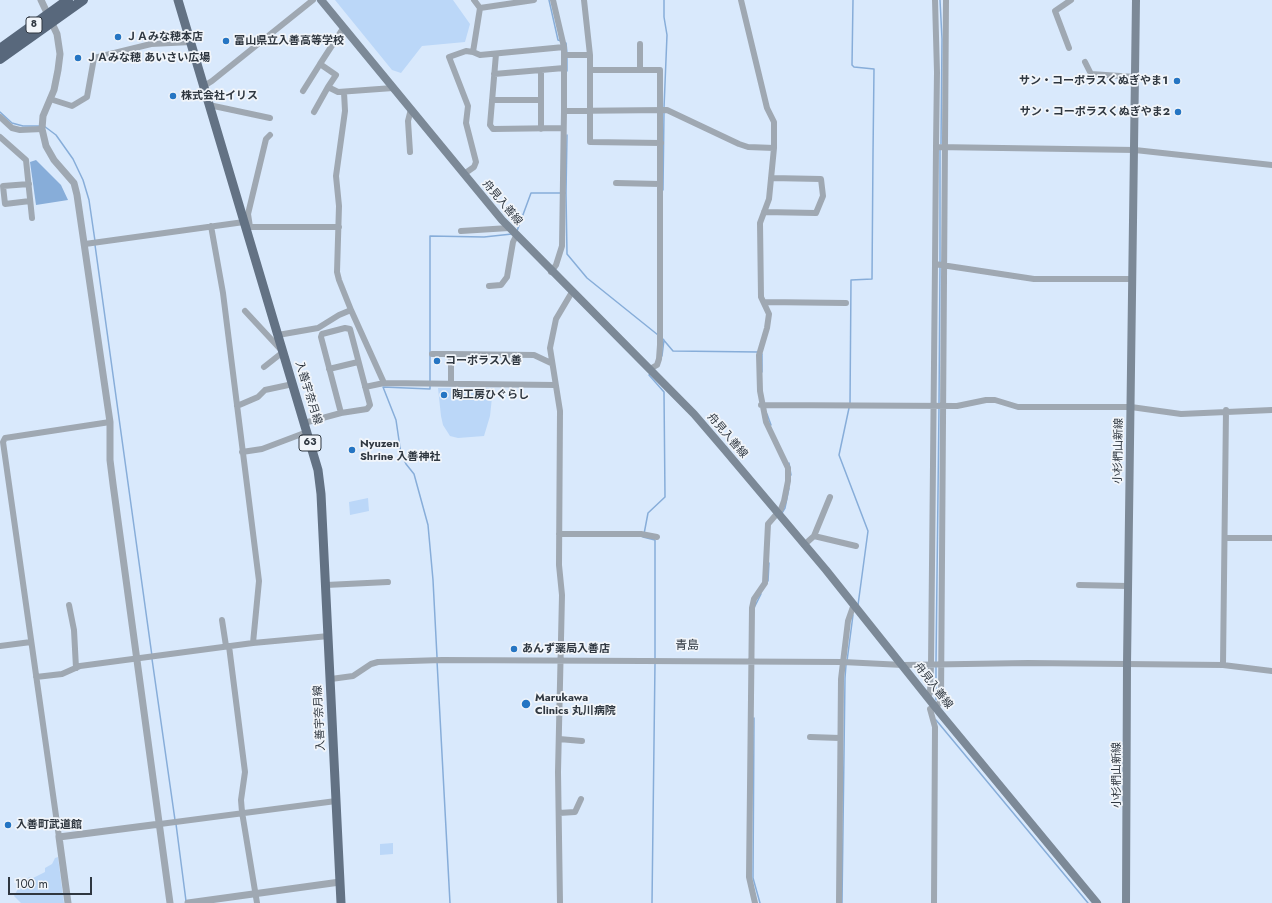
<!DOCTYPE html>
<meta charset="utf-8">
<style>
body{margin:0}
#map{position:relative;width:1272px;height:903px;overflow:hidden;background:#d9e9fc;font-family:Jost,sans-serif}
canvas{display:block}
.scale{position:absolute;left:8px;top:877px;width:84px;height:18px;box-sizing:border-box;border:2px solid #2f3740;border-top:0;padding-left:5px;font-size:12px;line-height:14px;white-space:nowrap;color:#2f3740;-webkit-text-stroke:3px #f1f5fa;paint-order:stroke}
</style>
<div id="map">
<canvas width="1272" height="903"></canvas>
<div class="scale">100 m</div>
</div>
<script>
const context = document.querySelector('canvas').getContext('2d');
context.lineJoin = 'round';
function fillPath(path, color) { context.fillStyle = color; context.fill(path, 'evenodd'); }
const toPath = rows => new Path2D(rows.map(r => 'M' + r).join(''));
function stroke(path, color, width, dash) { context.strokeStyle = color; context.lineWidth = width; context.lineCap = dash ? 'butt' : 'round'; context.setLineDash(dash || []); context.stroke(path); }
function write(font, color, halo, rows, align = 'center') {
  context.font = font + ' Jost,"Noto Sans JP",sans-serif'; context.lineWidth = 3.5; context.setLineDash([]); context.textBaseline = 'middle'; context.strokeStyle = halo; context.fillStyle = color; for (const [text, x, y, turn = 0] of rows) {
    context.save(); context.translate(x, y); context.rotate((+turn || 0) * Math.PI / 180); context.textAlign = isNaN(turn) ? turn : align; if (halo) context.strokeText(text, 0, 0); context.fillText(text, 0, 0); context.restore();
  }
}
fillPath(toPath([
 [335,0,453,0,470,24,465,42,422,46,401,73,392,70],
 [438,388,493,388,490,416,484,436,458,438,450,436,443,425,441,416],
 [368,498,369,511,350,515,349,502],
 [393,843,393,854,380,855,380,844],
 [58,857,64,903,21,903,14,896,19,887,23,890,27,884,25,882,29,877,33,878,45,872,45,868,52,864,55,858]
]), '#bbd7f8');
fillPath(toPath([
 [36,160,61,185,68,200,36,205,30,162]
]), '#87add9');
stroke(toPath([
 [549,0,558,40,561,41],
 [940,0,942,39,941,144],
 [566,43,567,53],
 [567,71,567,57],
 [664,108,667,35,664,17,664,0],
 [0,112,12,123,23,126,40,126],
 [44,126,56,135,73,159,83,180,89,200,95,241],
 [663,190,664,112],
 [564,193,566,193,567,135],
 [566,193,567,254,587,278,658,335],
 [517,231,531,193,560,193],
 [95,245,152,656],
 [940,262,940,148],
 [662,338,673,351,758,352],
 [762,354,762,372],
 [662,356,664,340],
 [430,382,430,236,484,237,512,234],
 [430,386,430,389,383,387,396,420,401,454,406,464,414,474,428,525,433,580,437,657],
 [850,404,851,280,872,279,873,154,874,69,854,67,852,65,853,0],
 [939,404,940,266],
 [849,408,839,455,868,531,858,605],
 [767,414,771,425],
 [789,463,791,475],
 [782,513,785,508,789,488],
 [644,534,648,513,665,497,664,392,649,375,650,374],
 [643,537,655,540,655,659],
 [768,581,769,563],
 [755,606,761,594],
 [152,659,175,820],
 [437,661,450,903],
 [847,661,853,615],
 [936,662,939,408],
 [936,700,936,666],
 [754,718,753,878,760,903],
 [936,720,1088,903],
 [176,824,186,901],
 [652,903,655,663],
 [842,903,845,678,846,665]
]), '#87add9', 1.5);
stroke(toPath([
 [474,0,480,8,534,0],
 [584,0,590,55,590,142,661,143],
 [741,0,767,108,774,122,774,148,769,199,760,223,761,297,769,314,767,328,759,355,760,391,766,422,788,468,788,481,784,501,781,509,768,524,765,583,754,599,752,608,749,877,755,903],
 [935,0,937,72,936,147],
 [480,8,473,52,480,55,564,47],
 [344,27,320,64,336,75,328,87,338,92,393,88],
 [1069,48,1055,11,1071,0],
 [496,54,490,125,493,129,563,128],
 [564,55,590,55],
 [1085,62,1091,74,1135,77],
 [541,70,564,68],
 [590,70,660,70,660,345,659,359,657,365,650,369],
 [640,70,640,44],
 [494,74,541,70,541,129],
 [204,86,212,81,313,0],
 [303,91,320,64],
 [344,92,345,111,336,176,339,206,337,272,339,280,351,310],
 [50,99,72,106,87,97,94,58,151,44,191,42],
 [492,100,541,100],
 [209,105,270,118],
 [564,111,667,110,739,144,748,147,774,148],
 [314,112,328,87],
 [0,117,12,128,20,130,42,129],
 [0,137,26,160,32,218],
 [410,152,408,121,411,109],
 [464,174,474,167,476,162,466,123,468,106,449,57,466,51,473,52],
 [616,183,660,184],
 [29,184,3,186,5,204,30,201],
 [764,212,816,213,823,196,821,179,771,178],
 [211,226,223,293,259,581,253,643],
 [246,227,339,227],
 [250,227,248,214,266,139,270,135],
 [461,231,509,228],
 [85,244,244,222],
 [935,264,936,147,1135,150,1272,165],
 [551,272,556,265,562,246,564,111,564,47,553,0],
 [489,286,501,285,507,277,513,242,516,236],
 [764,302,846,303],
 [245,311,283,352,264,367],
 [278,335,318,328,339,315,351,310,384,383,555,385],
 [432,354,451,354],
 [329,369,358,362],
 [451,384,451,354,534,355,551,363],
 [365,387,384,383],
 [761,405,957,406,986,400,995,400,1018,407,1131,407,1181,414,1272,410],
 [237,406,258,397,265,390,293,384],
 [304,423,341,413,321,337,322,334,345,328,350,329,370,405,367,409,341,413],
 [242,452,262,449,307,432],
 [559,534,641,534,657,537],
 [814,536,830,497],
 [1225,538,1272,538],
 [804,545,814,536,856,546],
 [326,585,388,582],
 [1079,585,1128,586],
 [69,605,74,630,76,668],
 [222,620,226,646],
 [0,646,31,642],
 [229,646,245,772,241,800,242,812,257,903],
 [1223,665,1226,410],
 [36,677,62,674,80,666,253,643,329,636],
 [331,679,353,676,371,664,378,662,442,660,843,662,903,665,1028,663,1223,665,1272,671],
 [928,697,930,693,931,665,935,264,1034,279,1133,279],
 [810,737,840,738],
 [559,739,582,741],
 [559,813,575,812,581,799],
 [160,824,336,801],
 [59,837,3,442,5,438,110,422],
 [560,903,558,772,562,595,559,565,560,411,550,348,556,319,572,292],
 [839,903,841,679,848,621,854,604],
 [934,903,935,727,930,709,936,708,941,700,946,0]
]), '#9fa8b2', 6);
stroke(toPath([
 [41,0,57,34,60,54,58,70,54,90,43,116,42,129,46,146,54,160,74,183,77,195,110,422,110,460,113,484,170,903],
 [68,903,59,837,160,824],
 [188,903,340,882]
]), '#9fa8b2', 7);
stroke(toPath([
 [321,0,502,220,694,414,724,449,826,570,940,713,1097,903],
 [1126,903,1127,664,1136,0]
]), '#7c8997', 8);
stroke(toPath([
 [178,0,318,470,321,494,341,903]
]), '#637284', 9);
stroke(toPath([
 [0,49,68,0],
 [0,59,83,0]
]), '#58687c', 10);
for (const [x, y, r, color] of [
 [118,37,4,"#2575c3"],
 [226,41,4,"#2575c3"],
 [78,58,4,"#2575c3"],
 [1177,81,4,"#2575c3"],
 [173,96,4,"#2575c3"],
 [1178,112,4,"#2575c3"],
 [437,361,4,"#2575c3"],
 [444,395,4,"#2575c3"],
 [352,450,4,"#2575c3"],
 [514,649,4,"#2575c3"],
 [526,704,5,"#2575c3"],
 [8,825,4,"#2575c3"]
]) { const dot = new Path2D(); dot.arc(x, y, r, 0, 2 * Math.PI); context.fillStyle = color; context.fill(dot); stroke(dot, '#f1f5fa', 1.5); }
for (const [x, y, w] of [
 [34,25,16],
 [310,443,22]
]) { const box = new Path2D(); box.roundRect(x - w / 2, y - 8, w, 16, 3); context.fillStyle = '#f1f5fa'; context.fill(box); stroke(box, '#2f3740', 1); }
write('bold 10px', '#2f3740', null, [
 ["8",34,25],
 ["63",310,443]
]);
write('bold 11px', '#2f3740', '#f1f5fa', [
 ["ＪＡみな穂本店",126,37],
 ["富山県立入善高等学校",234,41],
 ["ＪＡみな穂 あいさい広場",86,58],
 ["サン・コーポラスくぬぎやま１",1169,81,"right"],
 ["株式会社イリス",181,96],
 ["サン・コーポラスくぬぎやま2",1170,112,"right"],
 ["コーポラス入善",445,361],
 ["陶工房ひぐらし",452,395],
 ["Nyuzen",360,444],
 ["Shrine 入善神社",360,457],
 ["あんず薬局入善店",522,649],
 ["Marukawa",535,698],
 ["Clinics 丸川病院",535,711],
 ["入善町武道館",16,825]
], 'left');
write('11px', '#2f3740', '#f1f5fa', [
 ["舟見入善線",502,203,50],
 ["入善宇奈月線",308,393,73],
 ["舟見入善線",727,436,49],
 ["小杉椚山新線",1119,451,-89],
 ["舟見入善線",933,686,52],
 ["入善宇奈月線",320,718,-93],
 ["小杉椚山新線",1117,775,-90]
]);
write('12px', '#2f3740', '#f1f5fa', [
 ["青島",687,646]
]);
</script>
